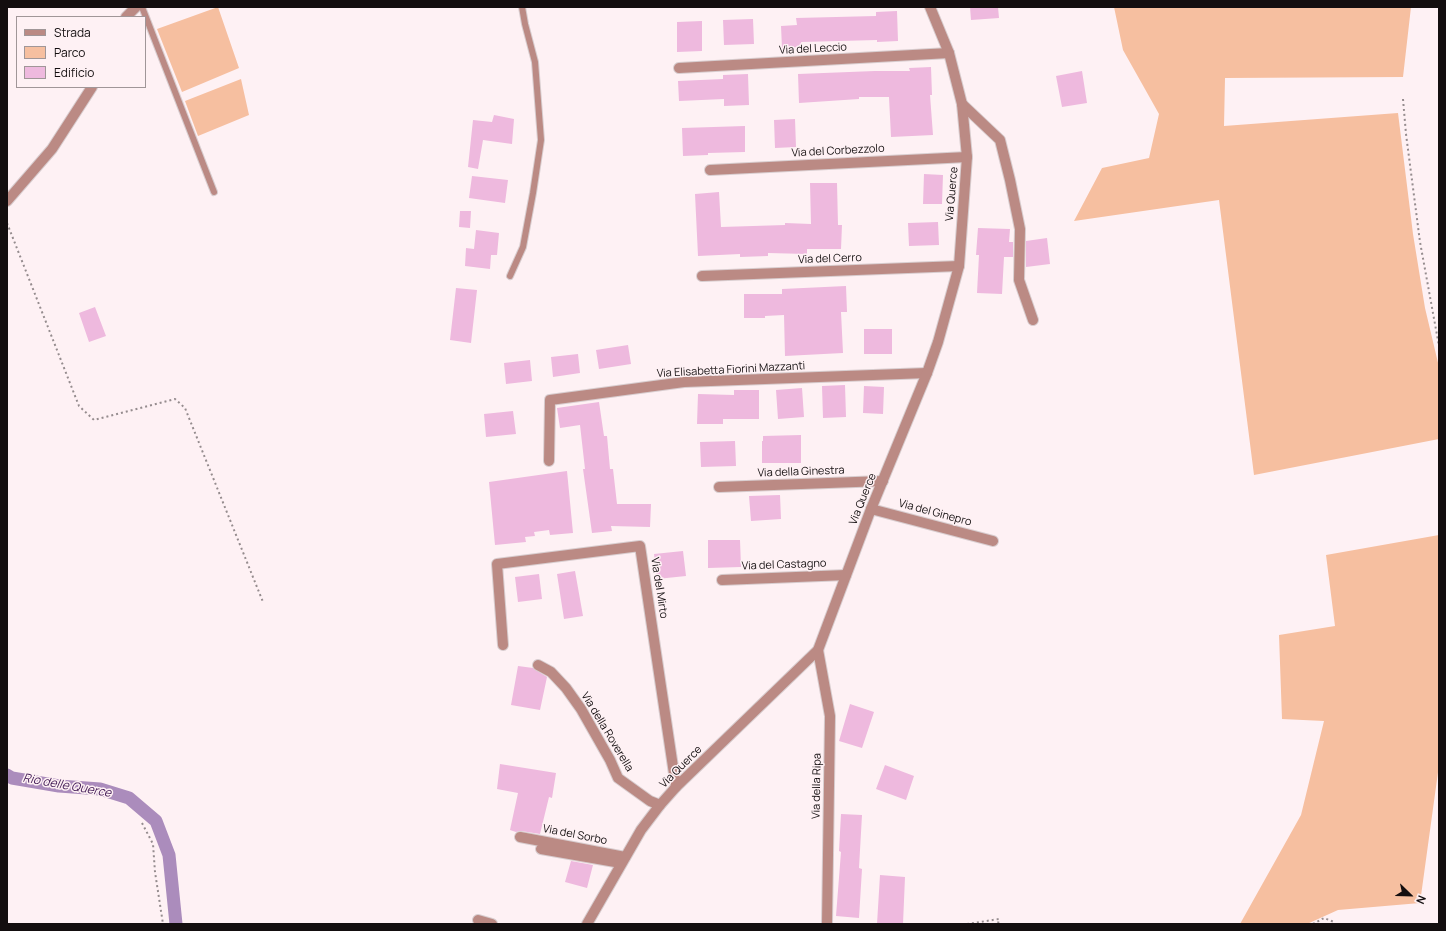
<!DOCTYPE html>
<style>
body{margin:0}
#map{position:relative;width:1446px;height:931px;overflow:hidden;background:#fef1f4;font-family:Manrope,sans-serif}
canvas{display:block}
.frame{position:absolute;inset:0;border:8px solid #130e0f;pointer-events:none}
.legend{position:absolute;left:16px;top:16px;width:130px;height:72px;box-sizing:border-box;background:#fef1f4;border:1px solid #a09698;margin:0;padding:5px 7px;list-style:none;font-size:12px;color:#130e0f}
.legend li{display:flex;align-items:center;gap:8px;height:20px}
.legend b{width:20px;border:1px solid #a09698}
.north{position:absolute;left:1390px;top:875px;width:40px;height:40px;-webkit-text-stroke:3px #fef1f4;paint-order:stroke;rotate:113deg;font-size:11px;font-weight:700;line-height:16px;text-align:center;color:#130e0f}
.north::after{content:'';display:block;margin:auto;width:14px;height:18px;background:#130e0f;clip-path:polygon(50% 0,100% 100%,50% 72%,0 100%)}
</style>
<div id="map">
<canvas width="1446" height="931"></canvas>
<div class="frame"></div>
<ul class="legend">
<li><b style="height:5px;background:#bb8a84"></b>Strada</li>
<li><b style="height:11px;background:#f6bfa0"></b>Parco</li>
<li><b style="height:11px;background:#eeb9de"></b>Edificio</li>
</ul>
<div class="north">N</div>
</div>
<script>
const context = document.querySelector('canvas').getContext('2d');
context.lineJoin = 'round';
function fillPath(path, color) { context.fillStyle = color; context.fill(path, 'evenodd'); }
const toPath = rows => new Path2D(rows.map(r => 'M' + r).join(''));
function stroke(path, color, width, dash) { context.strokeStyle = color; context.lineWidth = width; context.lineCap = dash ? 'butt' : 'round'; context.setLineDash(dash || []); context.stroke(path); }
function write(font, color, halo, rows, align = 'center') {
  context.font = font + ' Manrope,sans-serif'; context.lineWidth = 3; context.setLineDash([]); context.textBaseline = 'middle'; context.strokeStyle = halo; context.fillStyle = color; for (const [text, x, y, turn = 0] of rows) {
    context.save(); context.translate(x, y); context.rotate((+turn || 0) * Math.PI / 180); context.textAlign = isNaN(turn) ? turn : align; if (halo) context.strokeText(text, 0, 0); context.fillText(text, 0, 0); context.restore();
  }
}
fillPath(toPath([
 [218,7,239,68,182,92,157,29],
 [1114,7,1411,7,1403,77,1225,78,1224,126,1398,113,1413,234,1425,308,1439,367,1439,439,1254,475,1219,200,1074,221,1102,168,1149,158,1159,114,1123,50],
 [241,79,249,115,198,136,185,101],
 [1439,535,1439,765,1420,903,1338,910,1307,924,1240,924,1301,815,1324,721,1282,719,1279,635,1335,626,1326,555]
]), '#f6bfa0');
stroke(toPath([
 [7,775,12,778,59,786,100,789,129,798,156,821,169,855,176,924]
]), '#ab8cbc', 13);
fillPath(toPath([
 [970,7,998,7,999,18,971,20],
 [897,11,898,41,877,42,877,40,801,42,802,47,782,48,781,26,797,25,796,18,876,16,876,12],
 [753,19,754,44,724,45,723,20],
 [702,21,702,51,677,52,677,22],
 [931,67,932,95,930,95,933,135,891,137,889,97,859,97,859,99,799,103,798,74,875,71,910,71,909,68],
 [1082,71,1087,103,1062,107,1056,76],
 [748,74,749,105,724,106,724,99,679,101,678,81,723,79,723,75],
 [494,115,514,119,512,144,483,140,478,169,468,167,473,120,492,122],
 [795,119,796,147,775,148,774,120],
 [745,126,745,152,708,153,708,155,683,156,682,128],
 [924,174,943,175,942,204,923,204],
 [472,176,508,180,505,203,469,198],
 [810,183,837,183,838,225,842,225,841,249,807,249,807,254,768,253,768,256,740,257,740,254,698,256,695,194,719,192,721,227,785,225,785,223,811,224],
 [460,211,471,211,470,228,459,227],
 [938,222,939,245,909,246,908,223],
 [978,228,1010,229,1009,242,1013,242,1013,257,1004,257,1002,294,977,293,979,255,976,255],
 [476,230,499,233,497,255,491,255,490,269,465,266,466,248,474,249],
 [1047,238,1050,264,1026,267,1026,241],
 [846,286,847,312,841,312,843,353,785,356,784,315,765,316,765,318,744,318,744,294,782,294,782,289],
 [456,288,477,290,471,343,450,340],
 [95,307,106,336,89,342,79,313],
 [864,329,892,329,892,354,864,354],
 [628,345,631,364,599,369,596,350],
 [578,354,580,373,553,377,551,357],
 [530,360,532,381,506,384,504,363],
 [845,385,846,417,823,418,822,386],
 [864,386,884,387,883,414,863,413],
 [802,388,804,417,778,419,776,390],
 [734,390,759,390,759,419,723,419,723,424,697,424,698,394,734,395],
 [599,402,604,436,607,436,610,469,613,469,617,504,651,504,650,527,611,526,612,531,592,533,583,469,585,469,580,425,560,428,557,408],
 [513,411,516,434,486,437,484,414],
 [801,435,801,463,762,463,762,441,763,441,763,436],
 [735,441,736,466,701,467,700,442],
 [567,471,573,533,550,535,549,530,534,532,535,536,525,537,526,542,495,545,489,482],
 [780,495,781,519,751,521,749,496],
 [708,540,740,540,741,567,708,568],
 [683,551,686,576,657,579,654,554],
 [575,571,583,616,564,619,557,574],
 [539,574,542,599,518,602,515,577],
 [518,666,533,668,547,677,540,710,511,705],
 [850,704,874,712,862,748,839,741],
 [500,764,556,773,552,798,549,797,540,834,521,831,516,832,510,830,518,793,497,789],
 [885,765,914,776,906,800,876,789],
 [841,814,862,815,859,868,862,869,859,918,836,916,841,852,839,851],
 [571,861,593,865,587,888,565,882],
 [880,875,905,877,903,924,877,924]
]), '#eeb9de');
const service = toPath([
 [142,7,214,192],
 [510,276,523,247,533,193,541,140,535,62,525,24,522,7]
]);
const minor = toPath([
 [126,17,136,7],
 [679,68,949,53],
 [962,104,1000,140,1010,180,1020,229,1019,280,1033,320],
 [710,170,967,157],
 [7,201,52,149,92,87],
 [702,276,959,266],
 [549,461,550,400,684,382,927,373],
 [719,487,883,481],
 [871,509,993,541],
 [722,580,846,575],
 [503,645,497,564,640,546,676,787],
 [818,650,830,716,827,924],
 [538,665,551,672,566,688,581,709,610,760,618,778,650,801,660,805],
 [520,837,625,857],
 [541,849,621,863],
 [478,920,492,924]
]);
const tertiary = toPath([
 [587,924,641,830,660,805,676,787,818,650,871,509,927,373,938,342,959,266,967,157,962,104,949,53,930,7]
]);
stroke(service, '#d8cdcf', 8);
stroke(minor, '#d8cdcf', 12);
stroke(tertiary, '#d8cdcf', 12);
stroke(toPath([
 [1403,99,1406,134,1420,242,1439,346],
 [7,223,79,406,94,420,175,399,185,408,263,602],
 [142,823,153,844,155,872,163,924],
 [967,924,999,919,998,924],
 [1313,924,1324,918,1334,922,1334,924]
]), '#958c8e', 2, [2, 3]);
stroke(service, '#bb8a84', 6);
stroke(minor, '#bb8a84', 10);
stroke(tertiary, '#bb8a84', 10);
write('11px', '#130e0f', '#fef1f4', [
 ["Via del Leccio",813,49,-3],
 ["Via del Corbezzolo",838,151,-3],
 ["Via Querce",952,194,-85],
 ["Via del Cerro",830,259,-2],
 ["Via Elisabetta Fiorini Mazzanti",731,370,-3],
 ["Via della Ginestra",801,472,-2],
 ["Via Querce",863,499,-68],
 ["Via del Ginepro",935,513,15],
 ["Via del Castagno",784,565,-2],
 ["Via del Mirto",659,588,81],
 ["Via della Roverella",607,732,59],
 ["Via Querce",681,767,-45],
 ["Via della Ripa",817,786,-89],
 ["Via del Sorbo",575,835,11]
]);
write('italic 12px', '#421a56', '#fef1f4', [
 ["Rio delle Querce",67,786,10]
]);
</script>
